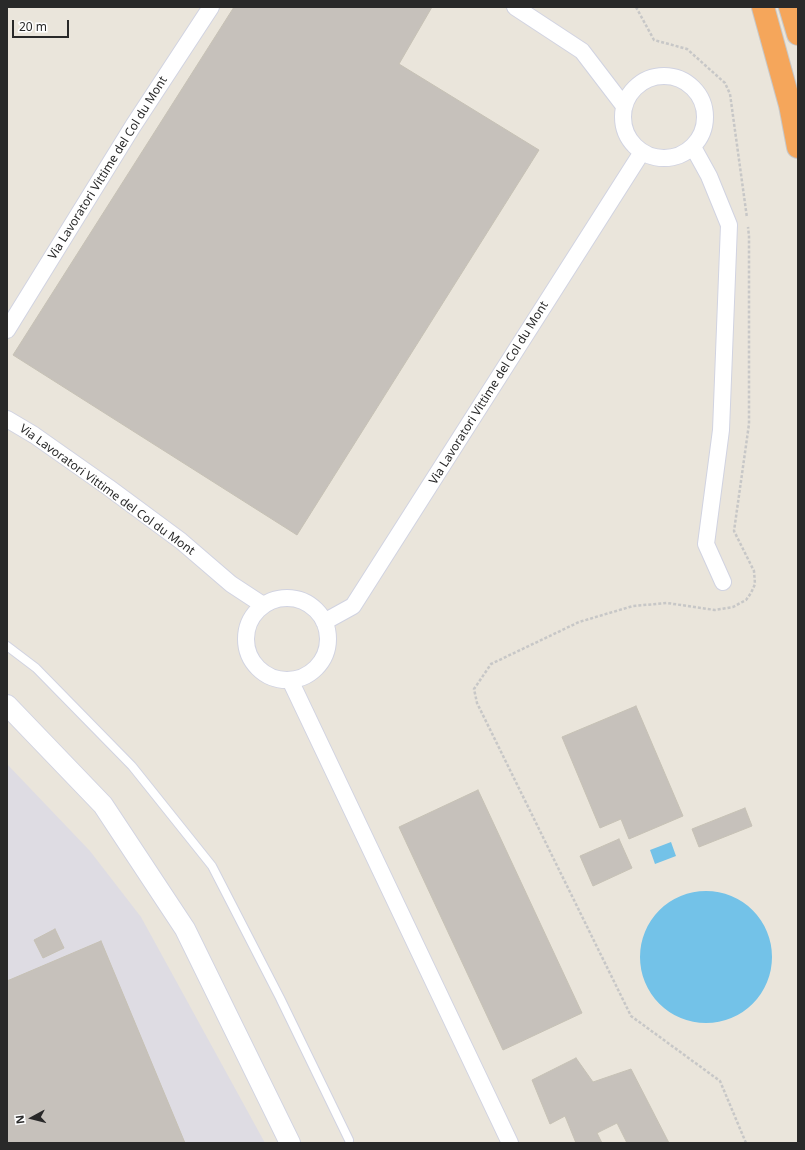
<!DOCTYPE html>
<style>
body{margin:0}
#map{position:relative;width:805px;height:1150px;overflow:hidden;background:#eae5db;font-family:"Noto Sans",sans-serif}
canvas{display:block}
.frame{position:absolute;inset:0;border:8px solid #292929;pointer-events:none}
.north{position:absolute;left:12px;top:1098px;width:40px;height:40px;-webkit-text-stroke:3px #fff;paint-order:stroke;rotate:263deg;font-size:11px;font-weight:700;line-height:16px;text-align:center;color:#292929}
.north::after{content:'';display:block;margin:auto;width:14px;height:18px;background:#292929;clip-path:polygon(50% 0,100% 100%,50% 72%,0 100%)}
.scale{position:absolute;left:12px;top:20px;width:57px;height:18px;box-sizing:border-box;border:2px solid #292929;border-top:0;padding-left:5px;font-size:12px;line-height:14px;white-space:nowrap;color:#292929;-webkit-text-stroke:3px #fff;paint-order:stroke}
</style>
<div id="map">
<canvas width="805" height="1150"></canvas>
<div class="frame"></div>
<div class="north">N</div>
<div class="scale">20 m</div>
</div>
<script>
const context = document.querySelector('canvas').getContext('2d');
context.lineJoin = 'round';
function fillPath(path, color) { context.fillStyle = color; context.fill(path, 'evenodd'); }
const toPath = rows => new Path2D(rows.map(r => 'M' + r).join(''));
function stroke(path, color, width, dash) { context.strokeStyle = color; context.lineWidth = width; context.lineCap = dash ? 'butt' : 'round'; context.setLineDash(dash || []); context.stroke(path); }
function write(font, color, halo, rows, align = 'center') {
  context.font = font + ' "Noto Sans",sans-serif'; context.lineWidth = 3; context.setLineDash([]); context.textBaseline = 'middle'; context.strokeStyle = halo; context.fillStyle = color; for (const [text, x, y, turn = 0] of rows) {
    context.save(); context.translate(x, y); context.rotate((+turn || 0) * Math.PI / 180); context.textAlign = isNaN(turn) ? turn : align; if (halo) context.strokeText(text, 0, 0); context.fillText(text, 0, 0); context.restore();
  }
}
fillPath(toPath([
 [7,764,90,851,141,917,265,1143,7,1143]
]), '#dedce3');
fillPath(toPath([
 [671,842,676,856,655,864,650,850],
 '640 957a66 66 0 1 1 132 0a66 66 0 1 1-132 0Z'
]), '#73c2e8');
const building = toPath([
 [234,7,432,7,399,64,539,150,297,535,13,355,234,7],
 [636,706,683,816,629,839,621,819,600,828,562,737,636,706],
 [478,790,582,1013,503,1050,399,827,478,790],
 [745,808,752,826,699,847,692,829,745,808],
 [619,839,632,868,593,886,580,856,619,839],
 [55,929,64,948,43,958,34,940,55,929],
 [101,941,185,1143,7,1143,7,981,101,941],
 [576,1058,593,1082,631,1069,669,1143,627,1143,617,1123,597,1133,602,1143,576,1143,565,1116,550,1124,532,1080,576,1058]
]);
fillPath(building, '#c6c1bb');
stroke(building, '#c6c1b5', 1);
const service = toPath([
 [7,646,36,668,132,766,212,866,280,998,349,1140]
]);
const minor = toPath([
 [515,7,582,51,624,106],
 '623 117a41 41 0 1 1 82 0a41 41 0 1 1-82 0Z',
 [693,147,709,176,729,225,721,430,706,544,723,582],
 [7,330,133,126,211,7],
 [7,419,34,435,108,487,181,541,231,584,263,605],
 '246 639a41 41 0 1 1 82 0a41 41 0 1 1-82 0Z',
 [324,622,353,606,642,152],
 [290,680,510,1143]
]);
const tertiary = toPath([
 [7,705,103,805,185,929,290,1143]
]);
const motorway = toPath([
 [763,7,790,105,798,147],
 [790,7,798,34]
]);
stroke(service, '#d1d3e1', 10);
stroke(minor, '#d1d3e1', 18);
stroke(tertiary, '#d1d3e1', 22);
stroke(motorway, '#c7c7c7', 24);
stroke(toPath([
 [636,7,654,40,687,49,725,83,730,94,747,218],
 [746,1143,720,1081,631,1016,477,703,474,689,491,664,579,622,633,606,667,603,715,610,733,607,746,600,751,593,755,584,754,571,734,531,749,424,749,236,748,227]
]), '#c7c7c7', 2.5, [3, 2]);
stroke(service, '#fff', 8);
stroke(minor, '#fff', 16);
stroke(tertiary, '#fff', 20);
stroke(motorway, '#f5a65b', 22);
write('12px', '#292929', '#fff', [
 ["Via Lavoratori Vittime del Col du Mont",108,168,-58],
 ["Via Lavoratori Vittime del Col du Mont",489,393,-58],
 ["Via Lavoratori Vittime del Col du Mont",107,490,36]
]);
</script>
